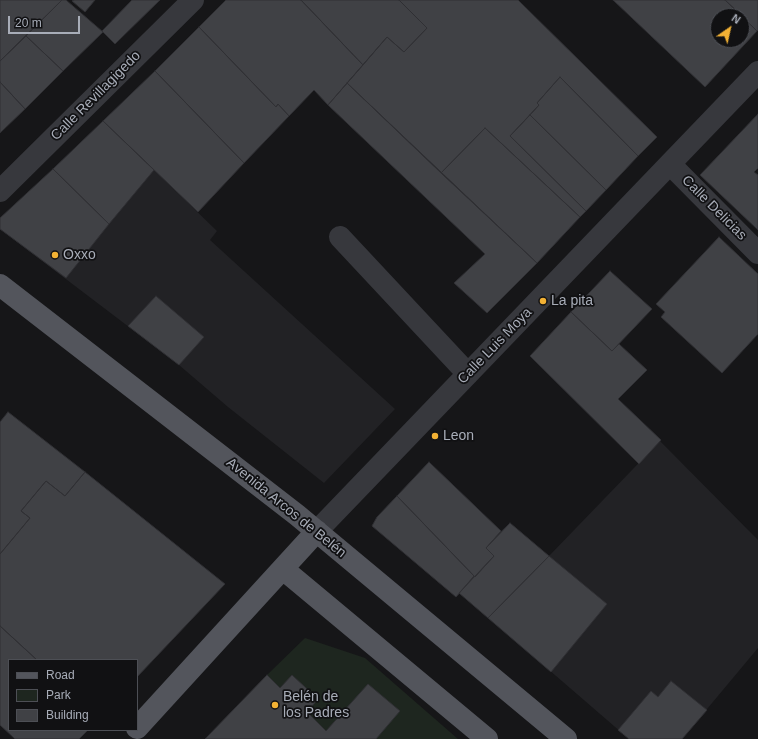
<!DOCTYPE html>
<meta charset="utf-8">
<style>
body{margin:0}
#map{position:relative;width:758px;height:739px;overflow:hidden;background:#161618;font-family:Arial,sans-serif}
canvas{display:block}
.legend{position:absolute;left:8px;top:659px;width:130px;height:72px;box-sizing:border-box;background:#111113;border:1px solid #4d4f55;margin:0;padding:5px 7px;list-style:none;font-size:12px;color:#a8adb8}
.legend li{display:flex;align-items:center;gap:8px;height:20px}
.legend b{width:20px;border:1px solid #4d4f55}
.north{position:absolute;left:710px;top:8px;width:40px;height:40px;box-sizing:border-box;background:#111113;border:1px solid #4d4f55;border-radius:50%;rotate:34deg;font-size:11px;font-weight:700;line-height:16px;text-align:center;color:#a8adb8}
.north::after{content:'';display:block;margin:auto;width:14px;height:18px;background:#f2b134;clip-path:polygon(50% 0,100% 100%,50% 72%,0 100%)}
.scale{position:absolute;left:8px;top:16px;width:72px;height:18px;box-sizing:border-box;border:2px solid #a8adb8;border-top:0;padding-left:5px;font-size:12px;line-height:14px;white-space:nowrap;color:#a8adb8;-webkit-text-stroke:3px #111113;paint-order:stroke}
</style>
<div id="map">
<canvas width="758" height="739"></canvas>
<ul class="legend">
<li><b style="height:5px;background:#53555c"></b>Road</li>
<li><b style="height:11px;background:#1e261f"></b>Park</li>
<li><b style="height:11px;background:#404145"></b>Building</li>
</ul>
<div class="north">N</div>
<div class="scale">20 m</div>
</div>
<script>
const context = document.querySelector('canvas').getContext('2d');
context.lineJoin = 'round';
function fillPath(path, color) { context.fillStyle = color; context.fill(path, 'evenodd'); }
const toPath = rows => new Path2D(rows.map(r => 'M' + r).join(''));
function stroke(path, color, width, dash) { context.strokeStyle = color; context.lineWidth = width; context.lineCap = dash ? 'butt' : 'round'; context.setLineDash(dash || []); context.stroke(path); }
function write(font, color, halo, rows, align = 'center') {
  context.font = font + ' Arial,sans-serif'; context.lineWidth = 3.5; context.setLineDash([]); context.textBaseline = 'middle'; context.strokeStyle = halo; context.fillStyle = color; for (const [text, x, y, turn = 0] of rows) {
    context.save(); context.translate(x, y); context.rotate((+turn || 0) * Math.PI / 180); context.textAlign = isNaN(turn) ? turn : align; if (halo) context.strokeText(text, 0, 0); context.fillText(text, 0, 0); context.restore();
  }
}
fillPath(toPath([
 [53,169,109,224,154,170,217,231,210,240,395,409,324,483,228,407,179,365,0,229,0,218],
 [660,441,758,540,758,648,682,739,629,739,460,593,456,597,372,526,377,517,429,462,501,531,510,523,549,556]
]), '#222225');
fillPath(toPath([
 [305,638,365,658,458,739,376,739,368,685,326,731,307,712,318,699,292,675,280,688,267,675]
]), '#1e261f');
const building = toPath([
 [0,0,62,0,0,61,0,0],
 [62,0,66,0,103,32,63,71,26,36,62,0],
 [74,0,95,0,85,12,72,1,74,0],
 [132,0,160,0,115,44,102,31,132,0],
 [226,0,301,0,363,65,328,105,314,90,289,116,278,104,276,107,199,27,226,0],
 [301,0,399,0,427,28,404,52,387,37,363,65,301,0],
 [399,0,518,0,657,137,638,156,560,77,537,103,539,105,510,136,586,211,580,217,485,128,441,173,347,83,387,37,404,52,427,28,399,0],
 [613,0,725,0,742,16,718,16,718,40,742,40,742,16,757,31,705,87,613,0],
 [725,0,758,0,758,30,757,31,725,0],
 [199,27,276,107,278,104,289,116,244,163,155,71,199,27],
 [26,36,63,71,25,109,0,82,0,61,26,36],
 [155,71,244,163,198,212,103,121,155,71],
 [560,77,638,156,606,190,530,115,539,105,537,103,560,77],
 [0,82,25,109,0,133,0,82],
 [347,83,537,263,487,313,454,283,485,254,328,105,347,83],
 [758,114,758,168,754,172,758,175,758,230,700,175,758,114],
 [530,115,606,190,586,211,510,136,530,115],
 [103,121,154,170,109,224,53,169,103,121],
 [485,128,580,217,537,263,441,173,485,128],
 [53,169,109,224,66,278,0,229,0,218,53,169],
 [719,237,758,274,758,334,722,373,661,317,665,312,656,304,719,237],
 [610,271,652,309,612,351,571,312,610,271],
 [156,296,204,337,179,365,128,326,156,296],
 [571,312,612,351,619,344,647,370,618,399,661,440,639,464,530,356,571,312],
 [8,412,85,472,65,496,46,481,21,511,30,518,0,554,0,422,8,412],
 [429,462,501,531,486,548,494,556,475,577,397,496,429,462],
 [85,472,225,584,137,677,137,660,37,660,0,626,0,554,30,518,21,511,46,481,65,496,85,472],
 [397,496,474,576,456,597,372,526,377,517,397,496],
 [510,523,549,556,488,618,459,593,494,556,486,548,510,523],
 [549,556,607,604,551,672,488,618,549,556],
 [0,626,37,660,9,660,9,730,88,730,79,739,15,739,0,725,0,626],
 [267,675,280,688,292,675,318,699,307,712,326,731,368,684,400,711,376,739,205,739,267,675],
 [671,681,707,710,682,739,629,739,618,730,651,691,658,697,671,681]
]);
fillPath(building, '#404145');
stroke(building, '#303034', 1);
stroke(toPath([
 [670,164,758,253],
 [0,191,193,0],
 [340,237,468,374],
 [317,531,758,72]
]), '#37383d', 22);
stroke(toPath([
 [0,285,297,515,566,739],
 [283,569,487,739],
 [137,728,317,531]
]), '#53555c', 22);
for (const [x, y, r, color] of [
 [55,255,4,"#f2b134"],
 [543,301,4,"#f2b134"],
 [435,436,4,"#f2b134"],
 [275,705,4,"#f2b134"]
]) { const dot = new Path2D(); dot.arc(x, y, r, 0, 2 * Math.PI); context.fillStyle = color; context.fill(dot); stroke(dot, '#111113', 1.5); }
write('14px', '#a8adb8', '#111113', [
 ["Calle Revillagigedo",96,96,-45],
 ["Calle Delicias",714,208,45],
 ["Calle Luis Moya",495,346,-46],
 ["Avenida Arcos de Belén",286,508,39]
]);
write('14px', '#a8adb8', '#111113', [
 ["Oxxo",63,255],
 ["La pita",551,301],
 ["Leon",443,436],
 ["Belén de",283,697],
 ["los Padres",283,713]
], 'left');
</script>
